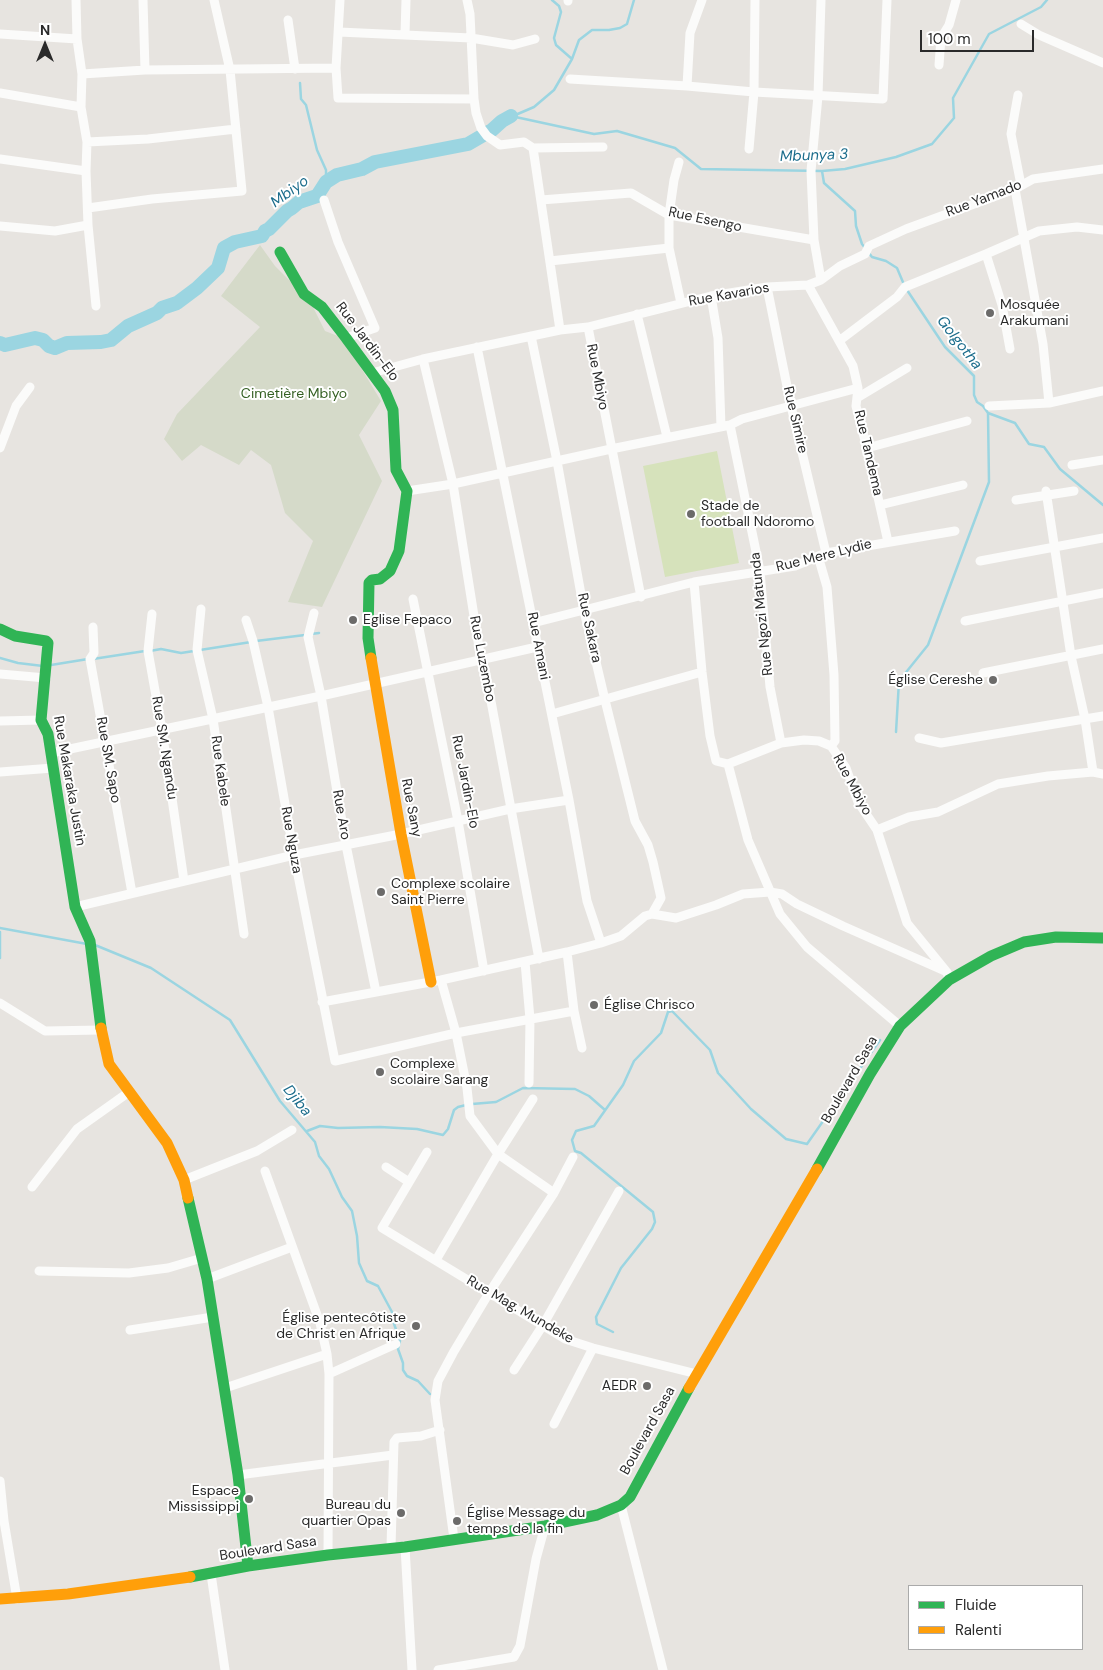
<!DOCTYPE html>
<meta charset="utf-8">
<style>
body{margin:0}
#map{position:relative;width:1103px;height:1670px;overflow:hidden;background:#e7e4e0;font-family:"DM Sans",sans-serif}
canvas{display:block}
.legend{position:absolute;left:908px;top:1585px;width:175px;height:65px;box-sizing:border-box;background:#fff;border:1px solid #aaa;margin:0;padding:6px 9px;list-style:none;font-size:15px;color:#2a2a2a}
.legend li{display:flex;align-items:center;gap:10px;height:25px}
.legend b{width:25px;border:1px solid #aaa}
.north{position:absolute;left:20px;top:20px;width:50px;height:50px;-webkit-text-stroke:4px #fff;paint-order:stroke;rotate:0deg;font-size:14px;font-weight:700;line-height:20px;text-align:center;color:#2a2a2a}
.north::after{content:'';display:block;margin:auto;width:18px;height:22px;background:#2a2a2a;clip-path:polygon(50% 0,100% 100%,50% 72%,0 100%)}
.scale{position:absolute;left:920px;top:30px;width:114px;height:22px;box-sizing:border-box;border:2px solid #2a2a2a;border-top:0;padding-left:6px;font-size:15px;line-height:18px;white-space:nowrap;color:#2a2a2a;-webkit-text-stroke:4px #fff;paint-order:stroke}
</style>
<div id="map">
<canvas width="1103" height="1670"></canvas>
<ul class="legend">
<li><b style="height:6px;background:#30b455"></b>Fluide</li>
<li><b style="height:6px;background:#ff9f0a"></b>Ralenti</li>
</ul>
<div class="north">N</div>
<div class="scale">100 m</div>
</div>
<script>
const context = document.querySelector('canvas').getContext('2d');
context.lineJoin = 'round';
function fillPath(path, color) { context.fillStyle = color; context.fill(path, 'evenodd'); }
const toPath = rows => new Path2D(rows.map(r => 'M' + r).join(''));
function stroke(path, color, width, dash) { context.strokeStyle = color; context.lineWidth = width; context.lineCap = dash ? 'butt' : 'round'; context.setLineDash(dash || []); context.stroke(path); }
function write(font, color, halo, rows, align = 'center') {
  context.font = font + ' "DM Sans",sans-serif'; context.lineWidth = 4; context.setLineDash([]); context.textBaseline = 'middle'; context.strokeStyle = halo; context.fillStyle = color; for (const [text, x, y, turn = 0] of rows) {
    context.save(); context.translate(x, y); context.rotate((+turn || 0) * Math.PI / 180); context.textAlign = isNaN(turn) ? turn : align; if (halo) context.strokeText(text, 0, 0); context.fillText(text, 0, 0); context.restore();
  }
}
fillPath(toPath([
 [260,245,275,266,310,301,325,331,343,338,381,401,359,435,382,481,322,607,288,602,313,541,285,513,271,465,251,450,239,465,201,445,182,461,164,439,177,414,260,327,221,296]
]), '#d5dac9');
fillPath(toPath([
 [717,451,739,563,665,577,643,466]
]), '#d6e2bb');
stroke(toPath([
 [572,59,579,40,592,30,609,30,620,28,627,24,634,0],
 [300,83,301,99,306,105,317,150,326,170,326,182],
 [511,116,594,134,617,131,675,148,701,169,822,171,845,169,896,157,932,144,954,118,953,98,989,34,1041,7,1047,0],
 [513,116,534,107,554,90,572,59,556,45,554,38,561,12,559,6,552,0],
 [822,171,824,183,855,211,856,226,862,244,872,257,886,261,897,268,905,287,945,347,974,376,974,395,977,402,983,406,988,413,1015,423,1029,444,1044,447,1060,469,1103,505],
 [311,634,319,633],
 [256,641,305,635],
 [200,650,251,642],
 [150,651,161,649,181,653,194,651],
 [0,658,18,663,43,666],
 [93,659,145,651],
 [51,665,88,659],
 [896,732,899,681,928,645,989,482,988,413],
 [0,928,87,944],
 [0,932,0,958],
 [95,945,151,968,230,1020,280,1101,315,1142,319,1156,329,1169,342,1197,352,1211,357,1236,359,1263,367,1281,378,1286,392,1312,392,1318,400,1341,398,1349,403,1363,403,1370,407,1376,418,1381,430,1394],
 [472,1104,496,1102,523,1088,575,1089,589,1096,605,1110],
 [307,1131,320,1126,338,1128,380,1127,417,1129,443,1135,448,1129,454,1110,458,1107,466,1105],
 [613,1332,597,1324,596,1317,621,1268,652,1229,655,1222,653,1212,581,1153,575,1151,572,1140,576,1131,594,1126,623,1085,634,1061,661,1033,668,1012,672,1011,710,1050,718,1073,751,1109,786,1139,807,1144,880,1040]
]), '#9bd5e1', 2.5);
stroke(toPath([
 [0,343,5,345,35,338,43,340,49,346,55,348,67,343,101,342,111,340,128,326,157,313,162,308,177,303,197,288,218,268,224,248,235,242,262,236,265,231,269,229,287,211,292,208,299,202,317,196,326,182,337,175,362,169,375,162,468,144,492,130,502,121,511,116]
]), '#9bd5e1', 14);
stroke(toPath([
 [76,0,77,39,82,74,81,107,87,142,86,171,88,225,96,306],
 [143,0,145,70],
 [340,0,336,68,338,98,474,99],
 [467,0,470,14,474,99,476,113,481,128,487,136,500,145,524,142,533,148,560,330,588,327,641,597],
 [821,0,818,96,811,171,814,240,821,280],
 [568,1,568,0],
 [288,20,295,69],
 [1021,24,1039,35,1103,63],
 [339,32,471,38,513,45,535,39],
 [0,34,77,39],
 [405,34,406,0],
 [939,65,941,38,949,25,956,0],
 [82,74,145,70,336,68],
 [570,79,687,86,754,92,883,99,887,0],
 [687,86,690,33,702,0],
 [0,93,81,107],
 [1018,95,1011,134,1021,185],
 [87,142,148,139,236,129],
 [533,148,603,147],
 [749,149,754,92,755,0],
 [0,159,86,171],
 [679,162,674,180,669,215,669,248,681,303],
 [1015,189,1043,344,1049,403],
 [324,200,338,242,375,328,346,338],
 [541,200,631,193,669,215,814,240],
 [88,208,152,199,242,191,230,70,214,0],
 [0,226,55,231,88,225],
 [986,254,1002,305,1010,349],
 [550,261,669,248],
 [808,285,853,366,858,388,856,406,867,448,888,542],
 [767,287,791,406,826,553],
 [711,296,718,338,721,427],
 [637,314,667,437],
 [588,327,711,296,767,287,808,285,821,280,840,266,865,254,869,246,906,229,1015,189,1033,179,1103,169],
 [531,336,557,461,584,611,605,700,635,821,648,845,653,862,661,898,652,914],
 [839,341,897,297,905,287,986,254,1039,231,1077,227,1103,230],
 [477,347,569,800,587,901,601,943],
 [423,359,453,484,481,660,485,669,539,959],
 [372,373,423,359,560,330],
 [857,398,907,368],
 [989,406,1049,403,1103,391],
 [730,425,760,571,770,687,781,743],
 [0,448,16,406,30,387],
 [867,448,967,421],
 [1072,465,1103,460],
 [407,491,453,484,611,449,730,425,742,419,858,388],
 [1046,491,1071,656,1085,719,1093,772],
 [1016,500,1074,491],
 [880,505,963,485],
 [818,556,827,587,834,675,835,741,831,746],
 [980,561,1103,538],
 [694,582,702,672,710,736,716,761,728,764,748,840,780,914,807,947,900,1026],
 [413,599,458,821,484,971],
 [201,609,197,650,213,719,244,934],
 [314,613,308,637,321,696,346,845,376,992],
 [152,614,148,651,162,730,184,881],
 [246,620,253,641,268,707,294,855,335,1061,456,1033,574,1011],
 [965,621,1103,593],
 [533,623,694,582,795,566,826,553,955,531],
 [93,627,94,653,90,659,132,893],
 [983,673,1103,649],
 [0,674,46,678],
 [552,714,702,672],
 [0,721,41,720],
 [919,738,941,743,1103,716],
 [51,753,321,696,537,647],
 [728,764,781,743,804,740,819,741,831,746,846,768,858,802,877,830,907,923,946,971],
 [0,772,53,768],
 [877,830,909,817,938,812,998,784,1048,776,1093,772,1103,774],
 [75,907,294,855,401,834,510,809,569,800],
 [567,952,574,1011,582,1048],
 [525,962,530,1019,529,1083],
 [441,980,456,1033,467,1088,470,1116,498,1154,554,1193],
 [322,1002,441,980,567,952,601,943,621,936,645,916,652,914,676,918,716,905,743,894,770,892,782,894,797,904,843,926,947,972,949,980],
 [0,1003,45,1031,101,1030],
 [427,1152,382,1228,565,1339,593,1348,697,1374],
 [386,1167,409,1182],
 [265,1171,320,1323,327,1354,329,1374,328,1555],
 [184,1180,257,1151,292,1130],
 [32,1187,77,1129,129,1092],
 [436,1260,498,1154,533,1099],
 [39,1271,129,1273,168,1268,202,1258],
 [207,1279,292,1247],
 [130,1330,213,1317],
 [514,1370,543,1325,619,1191],
 [329,1374,396,1344],
 [225,1388,327,1354],
 [554,1424,593,1348],
 [238,1475,393,1455],
 [0,1481,4,1521,17,1599],
 [621,1505,663,1670],
 [454,1539,435,1400,438,1381,453,1353,489,1293,554,1193,573,1157],
 [391,1547,394,1442,397,1438,421,1436,440,1430],
 [405,1547,412,1670],
 [211,1574,225,1670],
 [438,1670,514,1657,520,1646,536,1559,545,1526]
]), '#fbfbfa', 9);
stroke(toPath([
 [280,252,304,294,322,307,346,338,385,391,393,410,396,470,407,491,399,551,390,571,380,579,372,580,369,583,368,638,371,658],
 [0,629,15,636,46,641,48,643,41,720,48,734,75,907,90,941,101,1028],
 [817,1169,870,1074,900,1026,949,980,991,956,1024,942,1056,937,1103,938],
 [188,1198,207,1279,238,1475,248,1566],
 [190,1577,248,1566,328,1555,405,1547,545,1526,597,1515,621,1505,630,1497,689,1388]
]), '#30b455', 11);
stroke(toPath([
 [371,658,401,834,431,982],
 [101,1028,109,1064,167,1143,184,1180,188,1198],
 [689,1388,817,1169],
 [0,1599,68,1594,190,1577]
]), '#ff9f0a', 11);
for (const [x, y, r, color] of [
 [990,313,5,"#6c6b6a"],
 [691,514,5,"#6c6b6a"],
 [353,620,5,"#6c6b6a"],
 [993,680,5,"#6c6b6a"],
 [381,892,5,"#6c6b6a"],
 [594,1005,5,"#6c6b6a"],
 [380,1072,5,"#6c6b6a"],
 [416,1326,5,"#6c6b6a"],
 [647,1386,5,"#6c6b6a"],
 [249,1499,5,"#6c6b6a"],
 [401,1513,5,"#6c6b6a"],
 [457,1521,5,"#6c6b6a"]
]) { const dot = new Path2D(); dot.arc(x, y, r, 0, 2 * Math.PI); context.fillStyle = color; context.fill(dot); stroke(dot, '#fff', 2); }
write('14px', '#2a2a2a', '#fff', [
 ["Rue Yamado",984,199,-21],
 ["Rue Esengo",705,220,12],
 ["Rue Kavarios",729,295,-10],
 ["Rue Jardin-Elo",367,342,53],
 ["Rue Mbiyo",597,377,79],
 ["Rue Simire",795,420,77],
 ["Rue Tandema",868,453,77],
 ["Rue Mere Lydie",824,556,-14],
 ["Rue Ngozi Matunda",762,614,-96],
 ["Rue Sakara",589,628,78],
 ["Rue Amani",538,646,79],
 ["Rue Luzembo",482,659,79],
 ["Rue SM. Ngandu",164,748,81],
 ["Rue SM. Sapo",108,760,80],
 ["Rue Kabele",220,771,82],
 ["Rue Makaraka Justin",69,781,80],
 ["Rue Jardin-Elo",465,782,79],
 ["Rue Mbiyo",852,785,62],
 ["Rue Sany",411,808,79],
 ["Rue Aro",341,815,80],
 ["Rue Nguza",291,840,80],
 ["Boulevard Sasa",850,1080,-60],
 ["Rue Mag. Mundeke",520,1310,30],
 ["Boulevard Sasa",648,1431,-61],
 ["Boulevard Sasa",268,1549,-9]
]);
write('14px', '#2a2a2a', '#fff', [
 ["Mosquée",1000,305],
 ["Arakumani",1000,321],
 ["Stade de",701,506],
 ["football Ndoromo",701,522],
 ["Eglise Fepaco",363,620],
 ["Église Cereshe",983,680,"right"],
 ["Complexe scolaire",391,884],
 ["Saint Pierre",391,900],
 ["Église Chrisco",604,1005],
 ["Complexe",390,1064],
 ["scolaire Sarang",390,1080],
 ["Église pentecôtiste",406,1318,"right"],
 ["de Christ en Afrique",406,1334,"right"],
 ["AEDR",637,1386,"right"],
 ["Espace",239,1491,"right"],
 ["Mississippi",239,1507,"right"],
 ["Bureau du",391,1505,"right"],
 ["quartier Opas",391,1521,"right"],
 ["Église Message du",467,1513],
 ["temps de la fin",467,1529]
], 'left');
write('14px', '#335f22', '#fff', [
 ["Cimetière Mbiyo",294,394]
]);
write('italic 15px', '#1c6d8c', '#fff', [
 ["Mbunya 3",814,156,-2],
 ["Mbiyo",290,192,-36],
 ["Golgotha",959,343,52],
 ["Djiba",297,1101,51]
]);
</script>
